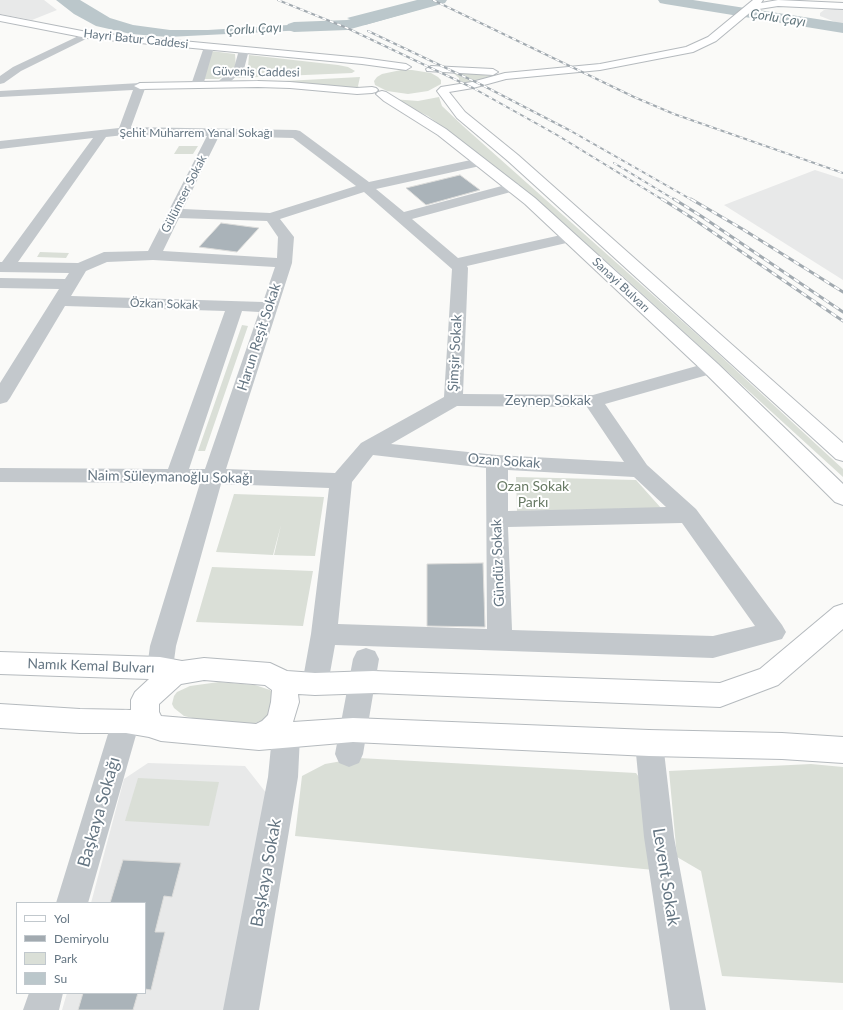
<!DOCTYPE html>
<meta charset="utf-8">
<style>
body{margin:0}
#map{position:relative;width:843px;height:1010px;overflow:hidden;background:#fafaf8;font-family:Lato,sans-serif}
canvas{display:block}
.legend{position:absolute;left:16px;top:902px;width:130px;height:92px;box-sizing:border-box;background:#fff;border:1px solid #c1c8cd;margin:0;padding:5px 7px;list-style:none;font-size:12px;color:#657683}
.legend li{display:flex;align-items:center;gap:8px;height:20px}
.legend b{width:20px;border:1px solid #c1c8cd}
</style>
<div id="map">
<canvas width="843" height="1010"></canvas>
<ul class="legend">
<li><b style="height:5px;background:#fff"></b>Yol</li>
<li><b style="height:5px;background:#a2aab0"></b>Demiryolu</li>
<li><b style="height:11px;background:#dadfd7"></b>Park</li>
<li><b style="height:11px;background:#bbc7cb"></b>Su</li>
</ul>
</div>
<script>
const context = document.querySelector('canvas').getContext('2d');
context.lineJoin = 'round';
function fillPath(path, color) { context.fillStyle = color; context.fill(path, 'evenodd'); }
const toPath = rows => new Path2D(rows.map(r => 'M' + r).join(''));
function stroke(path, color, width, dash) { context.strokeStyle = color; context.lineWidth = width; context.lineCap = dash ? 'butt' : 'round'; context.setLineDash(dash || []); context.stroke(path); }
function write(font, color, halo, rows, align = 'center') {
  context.font = font + ' Lato,sans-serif'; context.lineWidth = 4; context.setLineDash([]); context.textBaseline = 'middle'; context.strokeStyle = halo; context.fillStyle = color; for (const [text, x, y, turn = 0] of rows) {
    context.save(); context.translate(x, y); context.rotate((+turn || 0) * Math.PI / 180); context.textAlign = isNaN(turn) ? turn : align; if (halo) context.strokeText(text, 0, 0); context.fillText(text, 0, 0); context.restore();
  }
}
fillPath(toPath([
 [0,0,44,0,57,10,32,20,0,14],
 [835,9,843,10,843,25,820,16,820,13,824,10],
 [815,170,843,179,843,280,724,205],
 [148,763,245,766,267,794,230,1010,62,1010,67,993,145,993,145,903,91,903,124,779]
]), '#e8e9e9');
fillPath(toPath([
 [211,51,235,54,236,68,219,79,204,79],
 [249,55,338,65,348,67,355,71,352,73,235,78,248,67],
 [401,70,412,70,431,73,438,77,441,80,441,84,428,91,408,94,387,91,375,85,374,81,377,77,382,74],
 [452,72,492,76,459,86,459,78],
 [360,77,358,86,361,90,285,81],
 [439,97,442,106,463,126,701,338,843,469,843,477,615,269,533,198,496,167,428,116,392,99,418,101],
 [179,146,198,146,193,154,174,154],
 [40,252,69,253,66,258,37,257],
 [242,325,248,326,205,451,198,451],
 [516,477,636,480,661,508,517,511],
 [234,494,324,497,315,556,274,555,281,525,273,555,216,552],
 [212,567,313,571,303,626,196,622],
 [219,682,255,685,270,690,277,699,275,708,265,719,253,724,210,722,184,716,174,708,172,704,174,696,177,692,190,686],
 [359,758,636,773,644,784,654,870,295,836,302,776,325,764],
 [811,764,843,767,843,983,722,976,701,871,677,857,669,771],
 [138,778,219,782,209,826,125,821]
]), '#dadfd7');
fillPath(toPath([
 [56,0,80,0,110,18,133,25,170,30,208,30,336,22,343,25,345,28,168,37,131,34,96,26,74,14],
 [417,0,442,0,421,9,365,25,347,18]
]), '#bbc7cb');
fillPath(toPath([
 [423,0,447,0,445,3,347,30,294,32,288,30,286,27,288,24,294,22,347,20,423,0],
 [658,0,693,0,843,23,843,33,665,4,660,3,658,0]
]), '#bbc7cb');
const building = toPath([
 [460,175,480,190,426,205,406,188,460,175],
 [221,223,259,228,237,252,199,247,221,223],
 [483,563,485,627,427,626,427,564,483,563],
 [123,860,181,863,172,897,164,896,155,932,165,932,151,990,145,989,145,903,110,903,123,860],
 [83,993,138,993,133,1010,78,1010,83,993]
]);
fillPath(building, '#aab3b9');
stroke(building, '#dcdcda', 1);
const major = toPath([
 [753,0,763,0,761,3,778,0,843,3,843,9,778,6,753,10,716,41,693,52,600,70,506,79,473,88,449,92,465,112,518,155,843,443,843,461,836,459,508,161,457,118,437,91,441,87,472,82,505,73,600,64,686,47,708,37,753,0],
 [0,15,87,32,362,58,406,64,411,67,406,70,362,64,87,38,0,21,0,15],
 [431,66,493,69,498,72,493,75,427,71,426,69,431,66],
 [258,81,290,82,357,88,372,87,376,88,378,90,376,92,372,93,357,94,290,88,258,87,140,89,134,86,140,83,258,81],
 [382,91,386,92,446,129,535,198,718,364,843,484,843,505,835,502,704,372,525,204,438,135,384,101,376,94,378,92,382,91],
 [843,604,843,629,778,685,720,707,373,693,315,695,298,694,299,702,293,722,353,718,649,730,782,733,843,737,843,763,782,759,649,756,353,742,259,750,161,741,149,737,126,733,80,733,0,728,0,704,80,709,131,710,131,700,135,692,149,679,0,674,0,652,160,657,182,661,204,658,270,663,287,671,315,673,373,671,720,683,760,669,834,607,843,604],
 [204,680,265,685,272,690,271,702,268,715,262,721,256,724,161,716,159,712,159,704,181,684,204,680]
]);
stroke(major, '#b5babe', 2);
fillPath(toPath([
 [87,32,90,33,92,35,90,37,21,71,4,83,0,84,0,76,13,67,87,32],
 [209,44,214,47,204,82,202,84,194,84,192,82,204,47,209,44],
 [244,47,249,50,244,69,229,83,221,83,219,81,221,79,234,68,239,50,244,47],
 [140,83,146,86,131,127,296,130,300,131,369,182,480,158,485,159,487,162,485,165,480,166,376,189,404,212,513,183,518,184,520,187,518,190,412,219,458,258,570,233,575,235,578,238,575,241,467,266,468,268,463,394,593,395,711,362,718,364,720,368,718,372,605,404,647,465,696,509,782,625,786,632,782,639,713,658,335,645,328,684,324,692,315,695,306,692,302,684,311,634,329,488,221,484,176,646,173,668,169,676,160,679,151,676,147,668,150,646,200,483,0,482,0,468,168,469,225,311,65,306,10,398,7,402,0,404,0,383,59,289,0,288,0,278,65,279,69,273,0,272,0,262,2,262,93,138,0,149,0,141,119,128,133,90,0,97,0,91,140,83],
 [124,135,207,136,148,251,104,252,78,263,18,262,106,137,124,135],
 [219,136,293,138,356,186,270,213,183,209,219,136],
 [364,192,452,269,444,397,361,443,335,473,226,469,292,263,294,237,280,219,364,192],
 [179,218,267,221,278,237,277,258,163,251,179,218],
 [153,260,275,267,263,302,71,296,86,271,107,262,153,260],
 [242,311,259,312,205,469,189,469,242,311],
 [457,406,587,407,624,462,497,455,391,444,457,406],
 [373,455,486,468,487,629,338,624,352,482,373,455],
 [508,470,634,477,666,507,508,511,508,470],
 [682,523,755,626,713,636,512,630,508,527,682,523],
 [366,648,375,651,379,659,363,754,359,763,349,767,339,763,335,754,353,659,357,651,366,648],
 [126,709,136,712,140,721,88,903,56,903,112,721,116,712,126,709],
 [286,723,296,727,300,736,298,777,259,1010,223,1010,268,777,272,736,276,727,286,723],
 [649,730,659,734,663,743,674,837,706,1010,670,1010,644,837,635,743,639,734,649,730],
 [29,993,63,993,59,1010,23,1010,29,993]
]), '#c3c8cc');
fillPath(major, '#fff');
const railFar1 = toPath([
 [278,0,347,28,473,88,557,135,663,200],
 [433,0,634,97,674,114,843,173],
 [368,31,484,86,571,131,692,200],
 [614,163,675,200]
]);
const rail = toPath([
 [662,199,692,218,843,321],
 [674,199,701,216,843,312],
 [691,199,744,230,843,292]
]);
stroke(railFar1, '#a2aab0', 2);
stroke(rail, '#a2aab0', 3);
stroke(railFar1, '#fff', 1.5, [4]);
stroke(rail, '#fff', 2, [6]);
write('12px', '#657683', '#fff', [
 ["Hayri Batur Caddesi",136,39,6],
 ["Güveniş Caddesi",256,72,1],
 ["Şehit Muharrem Yanal Sokağı",196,133],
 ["Gülümser Sokak",184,194,-63],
 ["Sanayi Bulvarı",621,285,43],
 ["Özkan Sokak",164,304,2]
]);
write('italic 13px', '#60757c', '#fff', [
 ["Çorlu Çayı",778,18,9],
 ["Çorlu Çayı",254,29,-3]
]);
write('14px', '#657683', '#fff', [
 ["Harun Reşit Sokak",259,337,-72],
 ["Şimşir Sokak",455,353,-87],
 ["Zeynep Sokak",548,400],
 ["Ozan Sokak",504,461,4],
 ["Naim Süleymanoğlu Sokağı",170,477,1],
 ["Gündüz Sokak",498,563,-92],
 ["Namık Kemal Bulvarı",91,666,2]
]);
write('14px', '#687a64', '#fff', [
 ["Ozan Sokak",533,486],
 ["Parkı",533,502]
]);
write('17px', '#657683', '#fff', [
 ["Başkaya Sokağı",99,812,-74],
 ["Başkaya Sokak",266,873,-80],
 ["Levent Sokak",666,877,81]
]);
</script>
